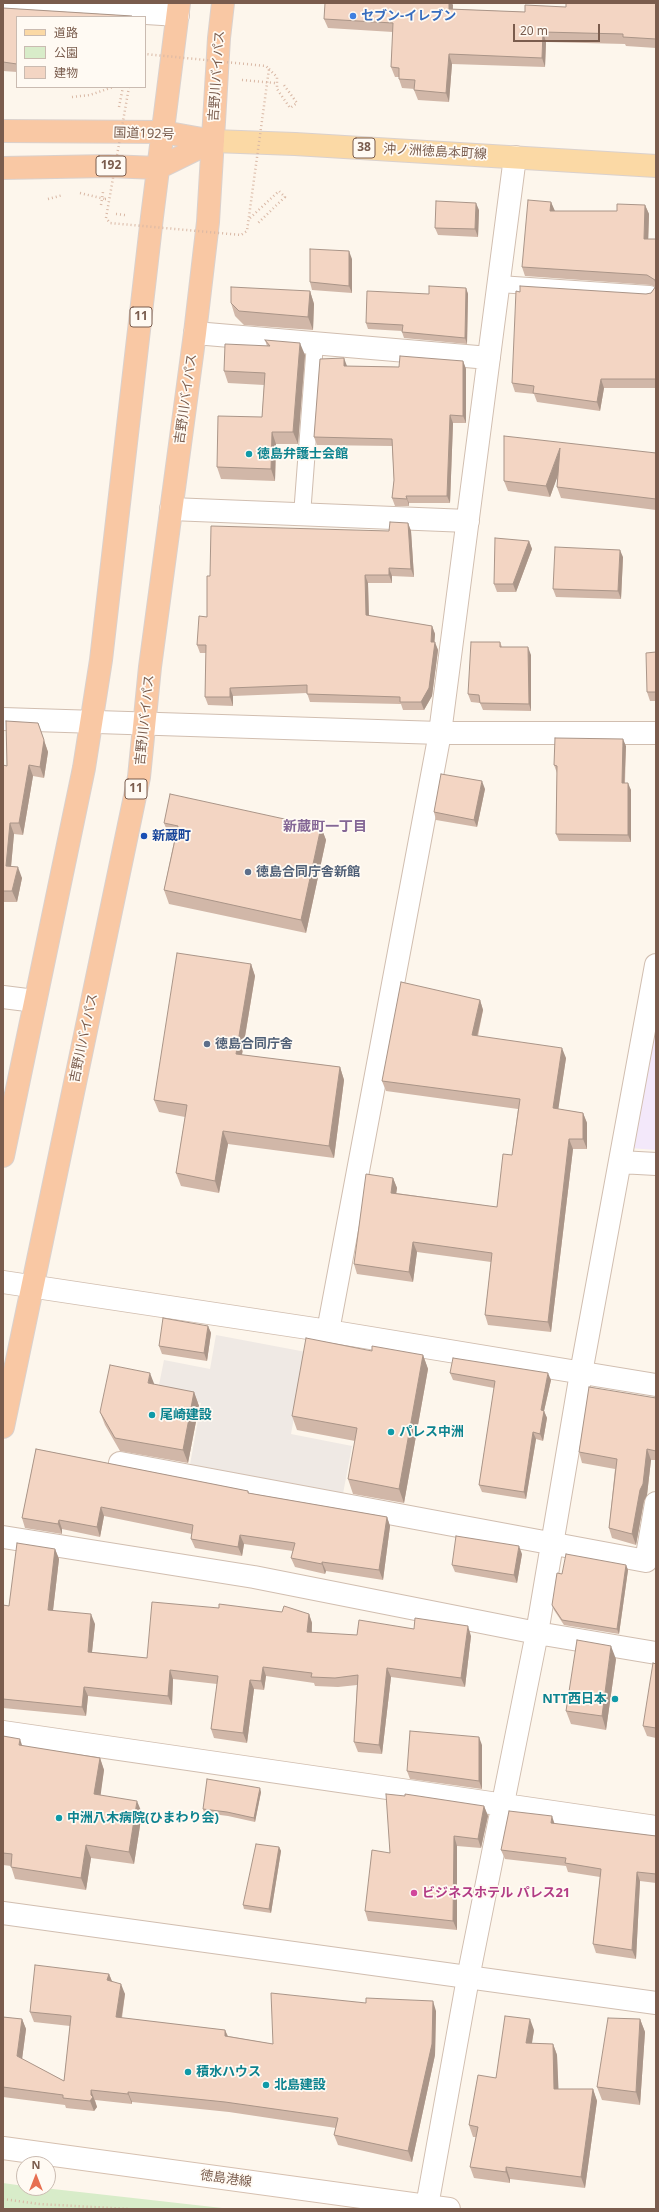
<!DOCTYPE html>
<meta charset="utf-8">
<style>
body{margin:0}
#map{position:relative;width:659px;height:2212px;overflow:hidden;background:#fdf6ec;font-family:"Noto Sans","Noto Sans JP",sans-serif}
canvas{display:block}
.frame{position:absolute;inset:0;border:4px solid #7a5c4d;pointer-events:none}
.legend{position:absolute;left:16px;top:16px;width:130px;height:72px;box-sizing:border-box;background:#fffaf3;border:1px solid #cabbb1;margin:0;padding:5px 7px;list-style:none;font-size:12px;color:#7a5c4d}
.legend li{display:flex;align-items:center;gap:8px;height:20px}
.legend b{width:20px;border:1px solid #cabbb1}
.north{position:absolute;left:16px;top:2156px;width:40px;height:40px;box-sizing:border-box;background:#fffaf3;border:1px solid #cabbb1;border-radius:50%;rotate:0deg;font-size:11px;font-weight:700;line-height:16px;text-align:center;color:#7a5c4d}
.north::after{content:'';display:block;margin:auto;width:14px;height:18px;background:#e76f51;clip-path:polygon(50% 0,100% 100%,50% 72%,0 100%)}
.scale{position:absolute;left:513px;top:24px;width:87px;height:18px;box-sizing:border-box;border:2px solid #7a5c4d;border-top:0;padding-left:5px;font-size:12px;line-height:14px;white-space:nowrap;color:#7a5c4d;-webkit-text-stroke:3px #fffaf3;paint-order:stroke}
</style>
<div id="map">
<canvas width="659" height="2212"></canvas>
<div class="frame"></div>
<ul class="legend">
<li><b style="height:5px;background:#fbd9a5"></b>道路</li>
<li><b style="height:11px;background:#d8ecc9"></b>公園</li>
<li><b style="height:11px;background:#f3d5c3"></b>建物</li>
</ul>
<div class="north">N</div>
<div class="scale">20 m</div>
</div>
<script>
const context = document.querySelector('canvas').getContext('2d');
context.lineJoin = 'round';
function fillPath(path, color) { context.fillStyle = color; context.fill(path, 'evenodd'); }
const toPath = rows => new Path2D(rows.map(r => 'M' + r).join(''));
function stroke(path, color, width, dash) { context.strokeStyle = color; context.lineWidth = width; context.lineCap = dash ? 'butt' : 'round'; context.setLineDash(dash || []); context.stroke(path); }
function write(font, color, halo, rows, align = 'center') {
  context.font = font + ' "Noto Sans","Noto Sans JP",sans-serif'; context.lineWidth = 3.5; context.setLineDash([]); context.textBaseline = 'middle'; context.strokeStyle = halo; context.fillStyle = color; for (const [text, x, y, turn = 0] of rows) {
    context.save(); context.translate(x, y); context.rotate((+turn || 0) * Math.PI / 180); context.textAlign = isNaN(turn) ? turn : align; if (halo) context.strokeText(text, 0, 0); context.fillText(text, 0, 0); context.restore();
  }
}
fillPath(toPath([
 [216,1335,306,1352,291,1434,352,1446,342,1499,189,1470,201,1403,157,1395,164,1360,210,1369]
]), '#efe9e4');
fillPath(toPath([
 [656,998,656,1150,630,1148]
]), '#f3e8fa');
fillPath(toPath([
 [3,2183,24,2186,24,2188,44,2188,231,2209,3,2209]
]), '#d8ecc9');
const service = toPath([
 [499,284,650,294],
 [302,515,315,343]
]);
const minor = toPath([
 [3,4,178,15],
 [195,333,489,358],
 [171,509,468,521],
 [3,997,35,1001],
 [620,1162,656,1164],
 [3,1282,328,1331,656,1385],
 [328,1331,440,733,515,157],
 [120,1463,646,1561,656,1503],
 [3,1537,254,1577,537,1633,656,1653],
 [3,1732,656,1827],
 [427,2206,468,1978,537,1633,581,1373,656,965]
]);
const tertiary = toPath([
 [3,719,440,733,656,733],
 [3,1913,656,2003]
]);
const secondary = toPath([
 [3,2148,449,2209]
]);
const primary = toPath([
 [213,141,295,144,656,166]
]);
const trunk = toPath([
 [3,131,163,132,213,141],
 [3,168,108,166,158,168,213,141],
 [3,1156,84,768,101,660,152,217,179,3],
 [3,1427,139,777,150,667,195,333,208,222,219,38,223,3]
]);
stroke(service, '#d1beb0', 18);
stroke(minor, '#d1beb0', 24);
stroke(tertiary, '#d1beb0', 24);
stroke(secondary, '#d6c0b0', 24);
stroke(primary, '#dad1cd', 24);
stroke(trunk, '#dad1cd', 24);
stroke(toPath([
 [269,69,277,77,277,89,290,108,297,103,284,85],
 [242,80,275,83],
 [72,97,90,95,113,87],
 [119,107,123,87],
 [48,199,63,195],
 [105,199,109,199],
 [101,205,103,192],
 [116,214,125,215],
 [250,218,279,191,285,197,257,224],
 [3,2199,39,2204,129,2209]
]), '#d9b8a5', 2.5, [1, 3]);
stroke(service, '#fff', 16);
stroke(minor, '#fff', 22);
stroke(tertiary, '#fff', 22);
stroke(secondary, '#fff', 22);
stroke(primary, '#fbd9a5', 22);
stroke(trunk, '#f9c8a4', 22);
stroke(toPath([
 [129,87,106,218,110,223,241,235,247,231,269,69,266,66,145,54],
 [80,193,105,199]
]), '#d9b8a5', 2.5, [1, 3]);
fillPath(toPath([
 [656,3,656,48,626,46,625,44,546,42,545,67,452,64,449,102,418,100,414,90,415,89,402,88,399,79,399,77,395,77,391,67,393,32,328,28,324,19,453,5,453,9,525,12,566,7],
 [3,8,132,16,132,17,17,17,17,72,3,71],
 [551,202,554,211,617,211,645,205,649,214,648,239,656,239,656,388,604,388,600,411,537,402,534,394,515,392,512,383,646,294,651,293,655,287,651,285,525,276,522,267],
 [479,210,478,237,438,235,435,228],
 [352,259,352,293,312,290,310,282],
 [466,288,468,294,467,344,404,338,402,332,402,331,368,329,366,323,429,294],
 [310,291,314,304,313,330,244,325,235,316,231,303],
 [265,340,305,355,298,444,276,444,275,481,221,479,217,467,262,417,264,385,228,383,224,371,267,346],
 [463,361,466,369,466,423,453,423,450,503,409,503,409,506,395,506,392,498,394,480,392,446,317,445,314,437,347,366,399,367],
 [656,453,656,510,561,498,557,487,558,474,550,497,508,491,504,481],
 [408,523,411,531,414,577,392,576,392,583,368,583,369,616,432,626,435,634,434,642,438,650,432,696,424,710,403,710,401,704,310,702,307,693,233,696,233,706,208,705,205,697,206,653,200,653,197,645,207,617,210,576,389,531],
 [529,541,532,549,516,592,497,592,494,584],
 [623,557,621,599,556,597,553,589],
 [500,642,502,647,531,655,531,711,483,710,480,703,471,702,468,694],
 [656,652,656,701,650,701,647,692],
 [42,734,48,752,44,778,33,776,23,835,14,834,11,867,22,878,17,902,3,902,3,765,7,766],
 [626,746,625,783,631,790,631,842,559,841,556,834,557,773,554,765],
 [485,789,477,827,436,820,434,812],
 [164,823,321,827,326,840,306,933,169,904,164,890,175,837,169,836],
 [251,964,255,976,242,1055,340,1067,344,1080,334,1158,228,1144,219,1193,181,1186,176,1173,185,1117,159,1112,154,1100],
 [480,1000,483,1010,478,1036,566,1058,558,1109,583,1113,587,1123,587,1149,573,1149,551,1332,488,1325,485,1315,491,1262,417,1252,413,1282,357,1274,354,1264,393,1178,397,1188,396,1193,497,1207,512,1155,518,1109,386,1091,382,1081],
 [208,1326,211,1333,207,1361,162,1354,159,1346],
 [372,1351,423,1355,428,1369,404,1503,353,1494,348,1479,355,1441,297,1430,292,1416],
 [450,1373,551,1380,544,1411,547,1418,543,1441,536,1439,526,1499,482,1492,479,1485,494,1388,453,1380],
 [154,1385,194,1392,199,1406,188,1463,120,1451,105,1425,100,1412],
 [656,1398,656,1460,651,1460,647,1495,644,1501,636,1545,612,1538,609,1528,615,1469,582,1463,579,1452],
 [36,1449,248,1491,249,1493,387,1517,390,1526,383,1580,326,1571,325,1574,295,1567,291,1558,293,1551,244,1544,242,1556,195,1548,191,1539,192,1534,104,1516,100,1537,62,1529,62,1534,25,1528,22,1518],
 [55,1549,59,1559,53,1610,95,1624,92,1652,147,1658,219,1608,309,1614,312,1623,312,1633,357,1635,414,1629,471,1636,465,1687,391,1677,382,1754,358,1752,354,1742,357,1685,338,1687,315,1686,314,1683,266,1676,264,1690,254,1689,247,1743,214,1738,211,1729,217,1684,173,1679,172,1705,88,1696,86,1716,3,1708,3,1605,9,1606],
 [522,1554,517,1583,455,1572,452,1565],
 [626,1565,628,1570,619,1634,564,1625,554,1610,552,1605,562,1574],
 [616,1659,606,1730,571,1724,566,1711],
 [656,1664,656,1738,647,1736,643,1726],
 [3,1736,22,1746,100,1758,104,1770,100,1795,142,1813,134,1864,91,1858,86,1890,15,1879,11,1866,3,1865],
 [482,1745,482,1789,410,1779,407,1771],
 [261,1792,255,1822,228,1816,204,1813,203,1809],
 [484,1806,488,1816,481,1848,457,1846,457,1930,368,1921,365,1911,390,1853],
 [555,1824,656,1836,656,1883,640,1881,636,1959,596,1953,593,1944,600,1877,568,1872,566,1866,505,1859,501,1850],
 [279,1847,281,1851,271,1913,244,1909,243,1905],
 [109,1974,112,1981,125,1994,122,2018,225,2030,228,2036,273,2044,436,2011,435,2055,412,2162,338,2145,334,2135,336,2128,229,2112,132,2102,132,2104,95,2100,97,2107,94,2111,66,2108,65,2105,3,2097,3,2017,22,2019,26,2029,22,2059,64,2081,70,2026,34,2022,30,2012],
 [640,2019,645,2032,640,2105,602,2100,597,2087],
 [534,2030,532,2043,553,2044,557,2055,558,2089,593,2089,597,2101,585,2188,510,2179,510,2183,474,2178,470,2167,476,2137,473,2137,469,2125,496,2078]
]), '#d1b7a8');
fillPath(toPath([
 [449,3,452,3,453,5,452,19,449,9],
 [543,32,546,42,545,67,542,58],
 [449,54,452,64,449,102,446,93],
 [551,202,555,211,550,211],
 [476,203,479,210,478,237,475,229],
 [645,205,649,214,648,248,644,239],
 [349,251,352,259,352,293,349,286],
 [466,288,468,294,467,344,465,338],
 [310,291,314,304,313,330,308,317],
 [300,343,305,355,298,444,293,432],
 [344,358,347,366,347,374,344,366],
 [463,361,466,369,466,423,463,416],
 [601,379,604,388,600,411,597,402],
 [450,415,453,423,450,503,447,496],
 [272,432,276,444,275,481,271,469],
 [560,448,564,459,550,497,546,486],
 [406,496,409,503,409,506,407,499],
 [408,523,411,531,414,577,411,569],
 [529,541,532,549,516,592,513,584],
 [620,550,623,557,621,599,618,591],
 [389,568,392,576,392,583,389,575],
 [365,575,368,583,369,623,366,615],
 [432,626,435,634,434,650,431,642],
 [435,642,438,650,432,696,424,710,421,702],
 [528,647,531,655,531,711,529,704],
 [230,688,233,696,233,706,230,697],
 [38,723,48,752,44,778,40,767],
 [623,739,626,746,624,790,622,783],
 [29,765,33,776,23,835,19,823],
 [482,781,485,789,477,827,474,820],
 [628,783,631,790,631,842,628,835],
 [10,823,14,834,10,877,6,866],
 [321,827,326,840,306,933,301,920],
 [18,867,22,878,17,902,12,891],
 [251,964,255,976,240,1066,236,1054],
 [480,1000,483,1010,475,1045,472,1035],
 [562,1048,566,1058,557,1118,553,1108],
 [340,1067,344,1080,334,1158,329,1146],
 [583,1113,587,1123,587,1149,583,1139],
 [223,1131,228,1144,219,1193,215,1181],
 [569,1139,573,1149,551,1332,548,1322],
 [393,1178,397,1188,395,1203,391,1193],
 [413,1242,417,1252,413,1282,409,1272],
 [208,1326,211,1333,207,1361,204,1353],
 [423,1355,428,1369,404,1503,399,1489],
 [150,1373,155,1386,148,1383],
 [548,1373,551,1380,544,1411,547,1418,543,1441,540,1434,541,1410],
 [194,1392,199,1406,188,1463,183,1450],
 [533,1432,536,1439,526,1499,524,1492],
 [647,1449,651,1460,647,1495,644,1501,636,1545,632,1534],
 [101,1507,104,1516,100,1537,97,1527],
 [387,1517,390,1526,383,1580,379,1570],
 [59,1520,62,1529,62,1534,58,1524],
 [240,1535,244,1544,242,1556,238,1547],
 [519,1546,522,1554,517,1583,514,1575],
 [55,1549,59,1559,52,1619,48,1610],
 [322,1562,326,1571,325,1574,322,1564],
 [626,1565,628,1570,619,1634,617,1629],
 [91,1614,95,1624,91,1661,88,1652],
 [309,1614,312,1623,311,1642,307,1632],
 [468,1626,471,1636,465,1687,461,1678],
 [611,1646,616,1659,606,1730,602,1716],
 [263,1667,266,1676,264,1690,261,1681],
 [387,1668,391,1677,382,1754,379,1745],
 [170,1670,173,1679,172,1705,168,1696],
 [250,1680,254,1689,247,1743,243,1733],
 [84,1687,88,1696,86,1716,82,1707],
 [479,1737,482,1745,482,1789,479,1781],
 [20,1739,24,1751,19,1745],
 [100,1758,104,1770,99,1807,94,1794],
 [260,1788,261,1792,255,1822,254,1818],
 [137,1801,142,1813,134,1864,129,1852],
 [484,1806,488,1816,481,1848,478,1839],
 [552,1816,555,1825,551,1823],
 [454,1836,457,1846,457,1930,453,1921],
 [86,1845,91,1858,86,1890,81,1878],
 [279,1847,281,1851,271,1913,269,1909],
 [637,1872,640,1881,636,1959,632,1950],
 [109,1974,113,1984,107,1980],
 [121,1984,125,1994,120,2027,116,2017],
 [433,2001,436,2011,435,2055,412,2162,408,2151],
 [22,2019,26,2029,21,2067,17,2056],
 [530,2019,534,2030,530,2054,526,2043],
 [640,2019,645,2032,640,2105,636,2092],
 [225,2030,229,2040,225,2036],
 [553,2044,557,2055,559,2100,554,2089],
 [593,2089,597,2101,585,2188,581,2177],
 [91,2090,97,2107,94,2111,90,2101],
 [128,2092,132,2102,132,2104,128,2094],
 [506,2167,510,2179,510,2183,506,2172]
]), '#aa9588');
const building = toPath([
 [325,3,449,3,449,9,525,12,525,5,566,7,566,3,656,3,656,39,623,37,623,34,543,32,542,58,449,54,446,93,414,90,415,80,399,79,399,68,391,67,393,23,324,19,325,3],
 [3,8,132,16,131,17,17,17,17,64,3,62,3,8],
 [528,200,551,202,550,211,617,211,617,204,645,205,644,239,656,239,656,285,655,280,647,275,522,267,528,200],
 [436,201,476,203,475,229,435,228,436,201],
 [310,249,349,251,349,286,310,282,310,249],
 [429,286,466,288,465,338,402,332,403,325,366,323,367,291,429,294,429,286],
 [520,286,646,294,651,293,656,286,656,379,601,379,597,402,533,393,534,386,512,383,516,291,520,292,520,286],
 [231,287,310,291,308,317,239,311,231,303,231,287],
 [265,340,300,343,293,432,272,432,271,469,217,467,218,416,262,417,265,373,224,371,225,344,270,346,265,340],
 [400,356,463,361,463,416,450,415,447,496,406,496,407,499,392,498,394,480,392,439,314,437,320,359,344,358,344,366,399,367,400,356],
 [504,436,656,453,656,499,557,487,560,448,546,486,504,481,504,436],
 [390,522,408,523,411,569,389,568,389,575,365,575,366,615,432,626,431,642,435,642,429,688,421,702,400,702,400,697,307,694,307,685,230,688,230,697,205,697,206,645,197,645,199,616,207,617,207,576,210,576,211,526,389,531,390,522],
 [495,538,529,541,513,584,494,584,495,538],
 [555,547,620,550,618,591,553,589,555,547],
 [471,642,500,642,500,647,528,647,529,704,480,703,479,695,468,694,471,642],
 [656,652,656,692,647,692,646,653,656,652],
 [6,721,38,723,44,740,40,767,29,765,19,823,10,823,6,866,18,867,12,891,3,891,3,765,7,766,6,721],
 [555,738,623,739,622,783,628,783,628,835,556,834,557,766,554,765,555,738],
 [441,774,482,781,474,820,434,812,441,774],
 [170,794,321,827,301,920,164,890,178,826,164,823,170,794],
 [177,953,251,964,236,1054,340,1067,329,1146,223,1131,215,1181,176,1173,187,1105,154,1100,177,953],
 [401,982,480,1000,472,1035,562,1048,553,1108,583,1113,583,1139,569,1139,548,1322,485,1315,492,1253,413,1242,409,1272,354,1264,366,1174,393,1178,391,1193,497,1207,503,1154,512,1155,520,1099,382,1081,401,982],
 [163,1318,208,1326,204,1353,159,1346,163,1318],
 [306,1338,372,1351,372,1346,423,1355,399,1489,348,1479,357,1428,292,1416,306,1338],
 [453,1358,548,1373,541,1410,544,1411,540,1434,533,1432,524,1492,479,1485,495,1381,450,1373,453,1358],
 [110,1365,150,1373,148,1383,194,1392,183,1450,115,1438,100,1412,110,1365],
 [589,1387,656,1398,656,1451,647,1449,643,1484,640,1490,632,1534,609,1528,617,1459,579,1452,589,1387],
 [36,1449,248,1491,248,1493,387,1517,379,1570,322,1562,322,1564,291,1558,295,1543,240,1535,238,1547,191,1539,193,1525,101,1507,97,1527,59,1520,58,1524,22,1518,36,1449],
 [456,1536,519,1546,514,1575,452,1565,456,1536],
 [17,1543,55,1549,48,1610,91,1614,88,1652,147,1658,152,1602,219,1608,219,1604,282,1612,284,1606,309,1614,307,1632,357,1635,359,1620,414,1629,415,1618,468,1626,461,1678,387,1668,379,1745,354,1742,358,1675,335,1678,311,1677,312,1673,263,1667,261,1681,250,1680,243,1733,211,1729,218,1676,170,1670,168,1696,84,1687,82,1707,3,1699,3,1605,9,1606,17,1543],
 [566,1554,626,1565,617,1629,562,1620,552,1605,557,1573,562,1574,566,1554],
 [577,1640,611,1646,602,1716,566,1711,577,1640],
 [653,1663,656,1664,656,1728,643,1726,653,1663],
 [410,1731,479,1737,479,1781,407,1771,410,1731],
 [3,1736,20,1739,19,1745,100,1758,94,1794,137,1801,129,1852,86,1845,81,1878,11,1867,12,1854,3,1853,3,1736],
 [207,1779,260,1788,254,1818,227,1812,203,1809,207,1779],
 [386,1794,405,1796,405,1794,484,1806,478,1839,454,1836,453,1921,365,1911,372,1850,390,1853,386,1794],
 [509,1811,552,1816,551,1823,656,1836,656,1874,637,1872,632,1950,593,1944,601,1869,565,1863,566,1858,501,1850,509,1811],
 [256,1844,279,1847,269,1909,243,1905,256,1844],
 [35,1965,109,1974,107,1980,121,1984,116,2017,225,2030,225,2036,273,2044,271,1993,366,2003,366,1998,433,2001,432,2044,408,2151,334,2135,338,2118,225,2102,128,2092,128,2094,91,2090,91,2095,93,2097,90,2101,63,2098,63,2095,3,2087,3,2017,22,2019,17,2056,64,2081,71,2016,30,2012,35,1965],
 [505,2016,530,2019,526,2043,553,2044,554,2089,593,2089,581,2177,506,2167,506,2172,470,2167,478,2127,469,2125,478,2075,496,2078,505,2016],
 [608,2018,640,2019,636,2092,597,2087,608,2018]
]);
fillPath(building, '#f3d5c3');
stroke(building, '#aa9588', 1);
for (const [x, y, r, color] of [
 [353,16,4,"#3f7fe0"],
 [249,454,4,"#0f9aa8"],
 [144,836,4,"#1a4fb4"],
 [248,872,4,"#5c6f8a"],
 [207,1044,4,"#5c6f8a"],
 [152,1415,4,"#0f9aa8"],
 [391,1432,4,"#0f9aa8"],
 [615,1699,4,"#0f9aa8"],
 [59,1818,4,"#0f9aa8"],
 [414,1893,4,"#d1479c"],
 [188,2072,4,"#0f9aa8"],
 [266,2085,4,"#0f9aa8"]
]) { const dot = new Path2D(); dot.arc(x, y, r, 0, 2 * Math.PI); context.fillStyle = color; context.fill(dot); stroke(dot, '#fffaf3', 1.5); }
for (const [x, y, w] of [
 [364,148,22],
 [111,166,30],
 [141,317,22],
 [136,789,22]
]) { const box = new Path2D(); box.roundRect(x - w / 2, y - 10, w, 20, 3); context.fillStyle = '#fffaf3'; context.fill(box); stroke(box, '#7a5c4d', 1); }
write('bold 12px', '#7a5c4d', null, [
 ["38",364,148],
 ["192",111,166],
 ["11",141,317],
 ["11",136,789]
]);
write('bold 13px', '#366cbe', '#fffaf3', [
 ["セブン-イレブン",361,16]
], 'left');
write('13px', '#7a5c4d', '#fffaf3', [
 ["吉野川バイパス",217,76,-86],
 ["国道192号",144,134,2],
 ["沖ノ洲徳島本町線",435,152,3],
 ["吉野川バイパス",186,399,-82],
 ["吉野川バイパス",145,720,-84],
 ["吉野川バイパス",84,1038,-78],
 ["徳島港線",226,2179,8]
]);
write('bold 13px', '#0d838f', '#fffaf3', [
 ["徳島弁護士会館",257,454],
 ["尾崎建設",160,1415],
 ["パレス中洲",399,1432],
 ["NTT西日本",607,1699,"right"],
 ["中洲八木病院(ひまわり会)",67,1818],
 ["積水ハウス",196,2072],
 ["北島建設",274,2085]
], 'left');
write('bold 13px', '#164399', '#fffaf3', [
 ["新蔵町",152,836]
], 'left');
write('bold 13px', '#4e5e75', '#fffaf3', [
 ["徳島合同庁舎新館",256,872],
 ["徳島合同庁舎",215,1044]
], 'left');
write('bold 13px', '#b23c85', '#fffaf3', [
 ["ビジネスホテル パレス21",422,1893]
], 'left');
write('bold 14px', '#846695', '#fffaf3', [
 ["新蔵町一丁目",325,827]
]);
</script>
